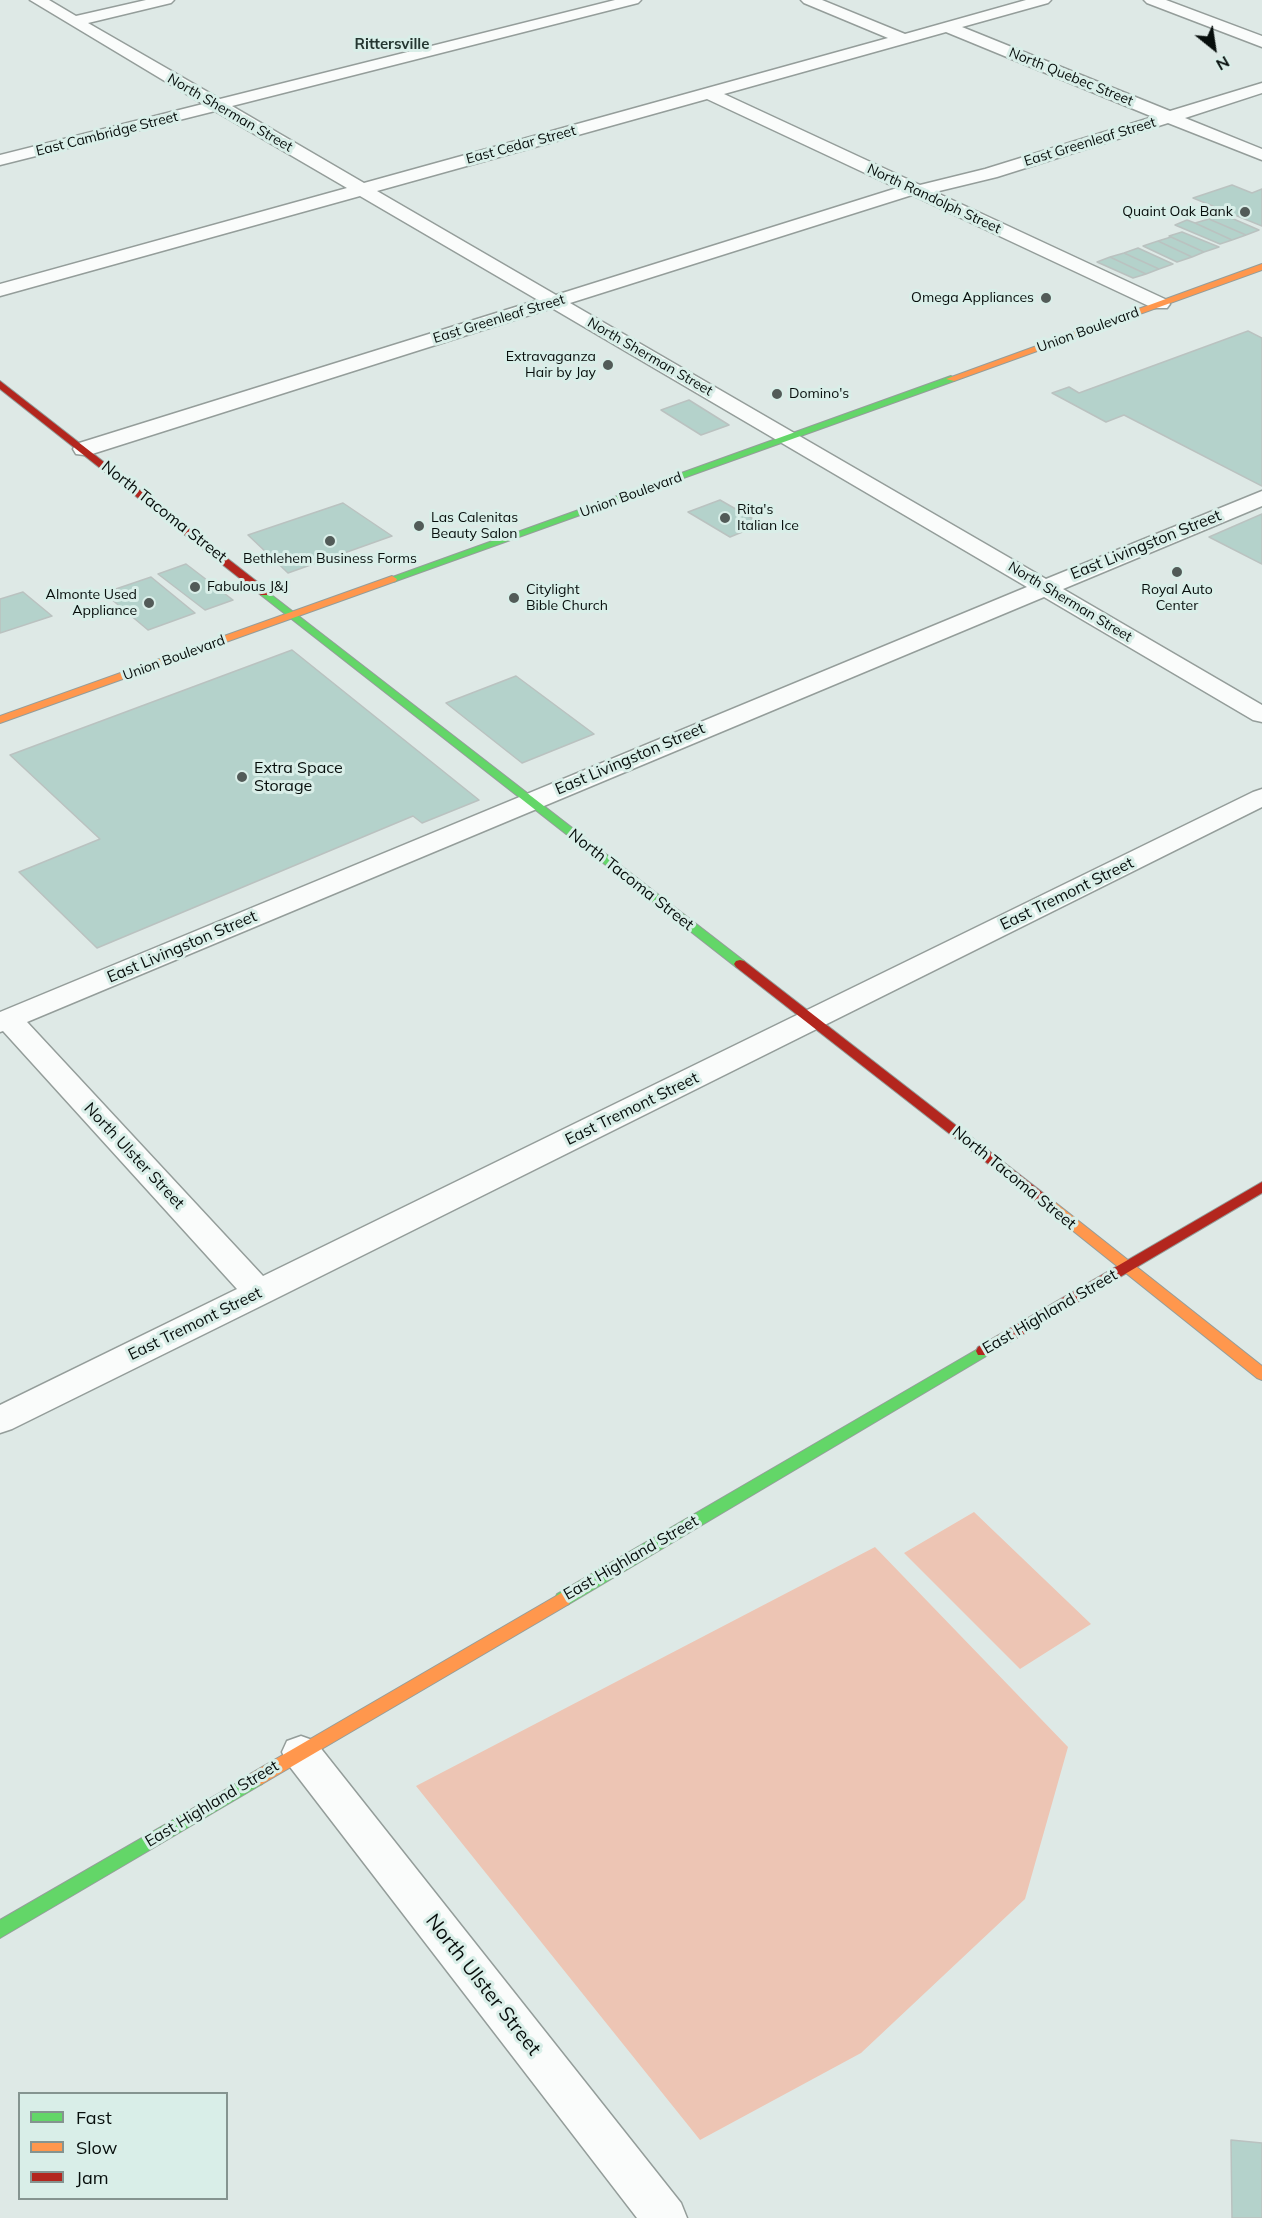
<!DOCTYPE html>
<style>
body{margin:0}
#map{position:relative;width:1262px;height:2218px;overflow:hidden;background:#dee9e6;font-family:Mulish,sans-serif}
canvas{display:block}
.legend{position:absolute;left:18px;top:2092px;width:210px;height:108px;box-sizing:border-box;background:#d9eee8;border:2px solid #859490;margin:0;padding:8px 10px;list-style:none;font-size:18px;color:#070e0c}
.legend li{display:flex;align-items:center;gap:12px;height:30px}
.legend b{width:30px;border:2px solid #859490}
.north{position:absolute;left:1184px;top:18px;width:60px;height:60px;-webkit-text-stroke:4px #d9eee8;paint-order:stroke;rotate:150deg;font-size:16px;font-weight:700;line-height:24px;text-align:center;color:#070e0c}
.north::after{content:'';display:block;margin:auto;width:21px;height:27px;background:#070e0c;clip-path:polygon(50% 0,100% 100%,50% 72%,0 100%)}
</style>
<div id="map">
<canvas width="1262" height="2218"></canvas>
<ul class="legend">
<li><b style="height:8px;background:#63d668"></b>Fast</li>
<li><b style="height:8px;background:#ff974d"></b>Slow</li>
<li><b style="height:8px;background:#b3261e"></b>Jam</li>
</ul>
<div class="north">N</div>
</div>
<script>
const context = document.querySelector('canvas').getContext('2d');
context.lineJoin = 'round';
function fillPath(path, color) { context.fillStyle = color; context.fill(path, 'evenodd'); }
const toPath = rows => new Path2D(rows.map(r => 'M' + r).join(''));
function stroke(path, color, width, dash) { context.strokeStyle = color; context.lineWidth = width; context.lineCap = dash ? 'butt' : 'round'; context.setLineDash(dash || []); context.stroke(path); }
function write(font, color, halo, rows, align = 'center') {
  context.font = font + ' Mulish,sans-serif'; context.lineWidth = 6; context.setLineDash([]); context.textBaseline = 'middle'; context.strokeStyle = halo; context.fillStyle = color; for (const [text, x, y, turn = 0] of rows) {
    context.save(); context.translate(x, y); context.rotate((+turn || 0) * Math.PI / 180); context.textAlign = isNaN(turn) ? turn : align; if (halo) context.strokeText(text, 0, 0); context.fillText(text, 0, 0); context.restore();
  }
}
fillPath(toPath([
 [974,1512,1091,1624,1020,1669,904,1553],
 [875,1547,1068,1747,1025,1899,861,2053,700,2140,416,1786]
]), '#edc5b4');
const building = toPath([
 [1232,185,1252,193,1262,189,1262,226,1193,198,1232,185],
 [1222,214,1259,230,1246,235,1209,219,1222,214],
 [1209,219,1246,235,1232,240,1195,223,1209,219],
 [1187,220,1195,223,1232,240,1220,244,1175,225,1187,220],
 [1182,232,1219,247,1204,252,1169,236,1182,232],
 [1171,237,1204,252,1192,257,1158,241,1171,237],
 [1158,241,1192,257,1177,262,1143,246,1158,241],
 [1138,248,1173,264,1159,269,1124,253,1138,248],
 [1124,253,1159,269,1146,274,1110,257,1124,253],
 [1110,257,1146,274,1133,278,1097,262,1110,257],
 [1248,331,1262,338,1262,486,1124,415,1106,422,1052,393,1069,387,1079,393,1248,331],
 [689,400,729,425,701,435,661,410,689,400],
 [720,500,762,524,730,537,688,512,720,500],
 [343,503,392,536,288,573,248,535,343,503],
 [1262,514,1262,564,1209,537,1262,514],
 [186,564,233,600,205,610,158,574,186,564],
 [151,577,195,613,148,630,104,593,151,577],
 [23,592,52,616,0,633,0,599,23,592],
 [292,650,479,800,422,823,413,816,97,948,19,872,100,839,10,755,292,650],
 [516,676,594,734,522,763,446,703,516,676],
 [1231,2140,1262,2143,1262,2218,1232,2218,1231,2140]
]);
fillPath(building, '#b4d2cb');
stroke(building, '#bac2c0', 1.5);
const street = toPath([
 [30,0,49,0,76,16,146,0,174,0,171,3,88,23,220,99,615,0,641,0,638,3,232,106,364,183,888,38,804,3,801,0,822,0,905,34,1026,0,1051,0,1048,3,962,27,1170,111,1262,83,1262,93,1185,118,1262,149,1262,160,1168,123,997,177,935,192,1167,300,1170,304,1167,308,1153,308,912,195,570,303,1046,579,1262,491,1262,506,1063,589,1262,705,1262,722,1253,720,1044,597,27,1022,263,1276,1253,792,1262,789,1262,807,271,1301,12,1429,0,1433,0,1405,237,1289,3,1031,0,1032,0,1012,1027,587,552,308,92,454,84,455,76,454,73,449,76,444,538,300,360,196,0,296,0,284,347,188,215,111,0,165,0,155,203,104,30,0],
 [946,32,1153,117,985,169,920,185,724,94,946,32],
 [707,99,897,188,556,295,377,191,707,99],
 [1144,0,1166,0,1262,36,1262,47,1147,3,1144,0],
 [301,1736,315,1741,681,2203,687,2218,637,2218,287,1763,282,1752,287,1741,301,1736]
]);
const fast = toPath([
 [951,376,956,379,954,381,396,581,392,582,387,579,951,376],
 [265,590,744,961,746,964,744,967,736,967,261,595,261,591,265,590],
 [983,1346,988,1347,990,1351,988,1355,569,1604,563,1606,557,1604,555,1599,557,1594,983,1346],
 [256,1772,262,1774,265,1779,262,1784,0,1938,0,1920,256,1772]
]);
const slow = toPath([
 [1262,264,1262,270,954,381,946,379,1262,264],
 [392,576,397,579,396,581,0,723,0,716,392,576],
 [1042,1194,1047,1196,1262,1366,1262,1380,1257,1378,1037,1202,1035,1199,1042,1194],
 [563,1592,569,1594,571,1599,569,1604,262,1784,256,1786,250,1784,247,1779,250,1774,563,1592]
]);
const jam = toPath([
 [0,381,269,591,269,595,261,595,0,389,0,381],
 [740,960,744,961,1047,1196,1049,1199,1047,1202,1037,1202,736,967,734,964,736,961,740,960],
 [1262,1182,1262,1193,988,1355,978,1355,976,1351,978,1347,1262,1182]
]);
stroke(street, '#949d9a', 3);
stroke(fast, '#949d9a', 2);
stroke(slow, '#949d9a', 2);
stroke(jam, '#949d9a', 2);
fillPath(street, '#fafcfb');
fillPath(fast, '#63d668');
fillPath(slow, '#ff974d');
fillPath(jam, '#b3261e');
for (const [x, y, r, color] of [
 [1245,212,6,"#525b58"],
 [1046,298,6,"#525b58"],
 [608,365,6,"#525b58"],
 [777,394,6,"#525b58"],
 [725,518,6,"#525b58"],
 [419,526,6,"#525b58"],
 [330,541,6,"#525b58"],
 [1177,572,6,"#525b58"],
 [195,587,6,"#525b58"],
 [514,598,6,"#525b58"],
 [149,603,6,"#525b58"],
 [242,777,6,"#525b58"]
]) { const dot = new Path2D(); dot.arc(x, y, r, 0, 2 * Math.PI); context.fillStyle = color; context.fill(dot); stroke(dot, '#d9eee8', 2); }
write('14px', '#070e0c', '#d9eee8', [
 ["North Quebec Street",1071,77,22],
 ["North Sherman Street",230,113,30],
 ["East Cambridge Street",107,134,-14],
 ["East Greenleaf Street",1090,142,-17],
 ["East Cedar Street",521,145,-15],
 ["North Randolph Street",934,199,25],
 ["East Greenleaf Street",499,319,-17],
 ["Union Boulevard",1088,330,-20],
 ["North Sherman Street",650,357,30],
 ["Union Boulevard",631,495,-20],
 ["North Sherman Street",1070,602,31],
 ["Union Boulevard",174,658,-20]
]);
write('14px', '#070e0c', '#d9eee8', [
 ["Quaint Oak Bank",1233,212,"right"],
 ["Omega Appliances",1034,298,"right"],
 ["Extravaganza",596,357,"right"],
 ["Hair by Jay",596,373,"right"],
 ["Domino's",789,394],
 ["Rita's",737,510],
 ["Italian Ice",737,526],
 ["Las Calenitas",431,518],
 ["Beauty Salon",431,534],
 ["Bethlehem Business Forms",330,559,"center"],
 ["Fabulous J&J",207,587],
 ["Citylight",526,590],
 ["Bible Church",526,606],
 ["Royal Auto",1177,590,"center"],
 ["Center",1177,606,"center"],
 ["Almonte Used",137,595,"right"],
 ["Appliance",137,611,"right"]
], 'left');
write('bold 15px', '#253631', '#d9eee8', [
 ["Rittersville",392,44]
]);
write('16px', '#070e0c', '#d9eee8', [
 ["North Tacoma Street",164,512,38],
 ["East Livingston Street",1146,545,-22],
 ["East Livingston Street",630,759,-23],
 ["North Tacoma Street",631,880,38],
 ["East Tremont Street",1067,894,-26],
 ["East Livingston Street",182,947,-23],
 ["East Tremont Street",632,1109,-26],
 ["North Ulster Street",134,1156,47],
 ["North Tacoma Street",1014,1178,39],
 ["East Highland Street",1050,1312,-30],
 ["East Tremont Street",195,1324,-26],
 ["East Highland Street",631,1558,-30],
 ["East Highland Street",212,1804,-31]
]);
write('16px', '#070e0c', '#d9eee8', [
 ["Extra Space",254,768],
 ["Storage",254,786]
], 'left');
write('20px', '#070e0c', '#d9eee8', [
 ["North Ulster Street",483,1985,52]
]);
</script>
